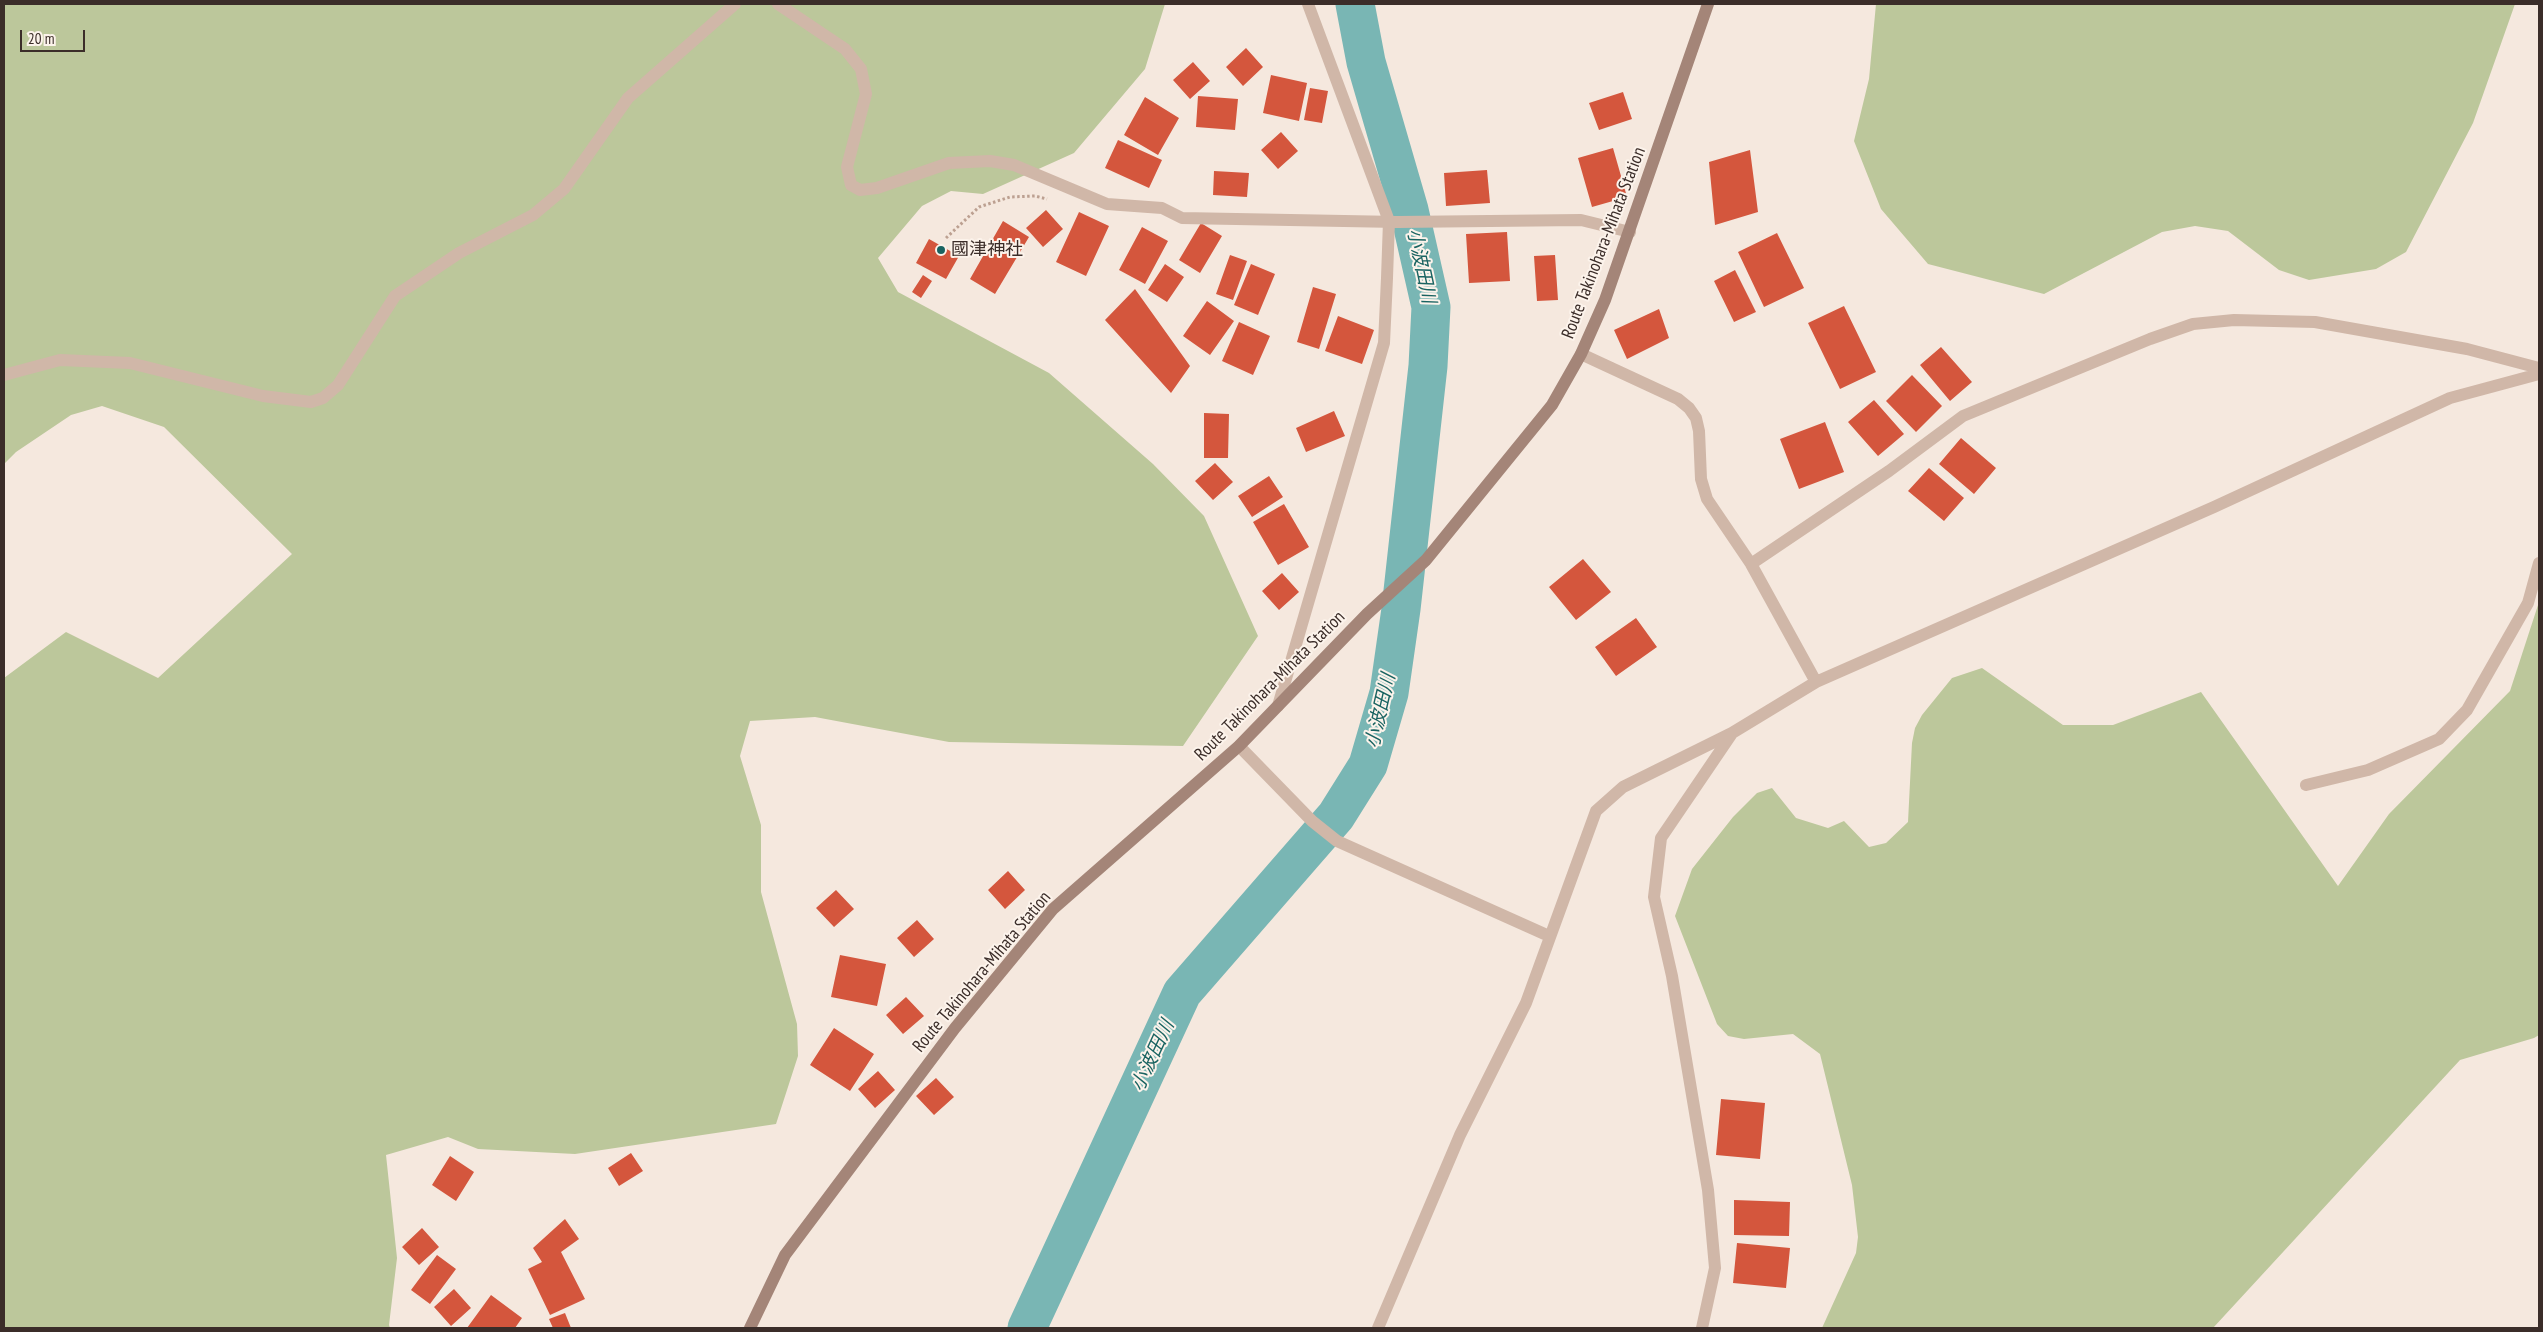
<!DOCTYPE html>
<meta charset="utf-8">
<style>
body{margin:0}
#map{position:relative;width:2543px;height:1332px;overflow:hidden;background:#f5e8de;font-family:"PT Sans Narrow",sans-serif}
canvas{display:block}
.frame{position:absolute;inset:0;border:5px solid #3b2d29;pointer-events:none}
.scale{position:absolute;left:20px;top:30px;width:65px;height:22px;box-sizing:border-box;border:2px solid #3b2d29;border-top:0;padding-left:6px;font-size:15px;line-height:18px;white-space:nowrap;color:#3b2d29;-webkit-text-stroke:4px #fcf3eb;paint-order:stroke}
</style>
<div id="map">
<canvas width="2543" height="1332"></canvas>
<div class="frame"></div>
<div class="scale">20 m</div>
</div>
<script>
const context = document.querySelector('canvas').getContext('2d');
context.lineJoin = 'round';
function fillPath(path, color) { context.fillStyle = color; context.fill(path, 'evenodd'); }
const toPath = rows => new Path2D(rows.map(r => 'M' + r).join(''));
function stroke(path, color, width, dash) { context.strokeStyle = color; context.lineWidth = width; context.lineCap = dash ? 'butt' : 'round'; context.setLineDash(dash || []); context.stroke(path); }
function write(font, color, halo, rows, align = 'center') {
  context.font = font + ' "PT Sans Narrow","Noto Sans JP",sans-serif'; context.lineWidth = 4; context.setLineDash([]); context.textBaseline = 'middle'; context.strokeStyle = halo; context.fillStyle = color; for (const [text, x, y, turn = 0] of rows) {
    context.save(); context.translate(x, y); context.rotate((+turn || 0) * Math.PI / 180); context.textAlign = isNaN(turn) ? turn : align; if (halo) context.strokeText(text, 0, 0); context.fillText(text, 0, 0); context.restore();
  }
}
fillPath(toPath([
 [4,4,1165,4,1145,69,1074,153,983,194,951,191,922,206,878,258,898,292,1049,373,1153,464,1204,516,1258,636,1183,746,949,742,815,717,750,721,740,756,761,825,761,892,797,1024,798,1056,776,1124,575,1154,478,1149,448,1137,386,1155,397,1258,389,1325,390,1328,4,1328,4,678,66,632,158,678,292,554,164,427,102,406,71,415,16,452,4,464],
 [1876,4,2515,4,2473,123,2406,252,2376,269,2309,280,2279,270,2228,231,2195,226,2162,232,2044,294,1928,264,1881,209,1854,141,1869,79],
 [2539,602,2539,1035,2534,1038,2460,1060,2213,1328,1822,1328,1856,1253,1858,1237,1852,1185,1820,1054,1793,1034,1744,1039,1728,1036,1717,1024,1675,916,1692,869,1733,817,1757,793,1772,788,1796,818,1828,828,1844,821,1869,847,1886,843,1908,822,1912,743,1915,728,1922,715,1952,678,1982,668,2063,725,2113,725,2201,692,2338,886,2389,814,2510,691]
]), '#bcc79b');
stroke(toPath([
 [1027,1328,1182,993,1336,816,1368,765,1389,693,1401,609,1428,366,1431,307,1409,210,1366,62,1355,4]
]), '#79b6b4', 39);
fillPath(toPath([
 [1246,48,1263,67,1243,86,1226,67],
 [1193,62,1210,81,1190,99,1173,80],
 [1271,75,1307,83,1299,121,1263,113],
 [1310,88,1328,91,1322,123,1304,120],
 [1623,92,1632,119,1599,130,1589,103],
 [1198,96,1238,99,1235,130,1196,127],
 [1145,97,1179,118,1158,155,1124,135],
 [1281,132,1298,151,1278,169,1261,150],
 [1118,140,1162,160,1149,188,1105,168],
 [1613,148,1627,197,1592,207,1578,158],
 [1750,150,1758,212,1715,225,1709,162],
 [1487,170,1490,203,1446,206,1444,173],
 [1214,171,1249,173,1247,197,1213,195],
 [1046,210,1063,229,1043,247,1026,228],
 [1079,212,1109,226,1086,276,1056,262],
 [1003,221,1029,237,995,294,970,279],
 [1201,223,1222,236,1200,273,1179,260],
 [1142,227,1168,241,1145,284,1119,270],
 [1507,232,1510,281,1469,283,1466,234],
 [1777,233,1804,288,1764,307,1738,252],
 [929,239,959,256,946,279,916,263],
 [1230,255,1247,261,1233,300,1216,294],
 [1555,255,1558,300,1537,301,1534,256],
 [1165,264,1184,277,1167,302,1148,290],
 [1251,264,1275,274,1258,315,1234,305],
 [1735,270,1756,312,1734,322,1714,281],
 [923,275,932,281,921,298,912,292],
 [1313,287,1336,294,1319,349,1297,342],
 [1135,289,1190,366,1171,393,1105,320],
 [1207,301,1234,321,1210,355,1183,336],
 [1844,306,1876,372,1840,389,1808,323],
 [1659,309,1669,338,1627,359,1614,330],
 [1338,316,1374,330,1362,364,1325,351],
 [1239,322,1270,336,1253,375,1222,361],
 [1941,347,1972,382,1950,401,1920,365],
 [1912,375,1942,406,1916,432,1886,401],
 [1874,400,1904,434,1878,456,1848,422],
 [1334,411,1345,436,1306,452,1296,428],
 [1204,413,1229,414,1228,458,1204,458],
 [1825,422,1844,472,1799,489,1780,439],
 [1961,438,1996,468,1974,494,1939,464],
 [1215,463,1233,482,1213,500,1195,481],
 [1929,468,1964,498,1944,521,1908,491],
 [1269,476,1283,497,1252,517,1238,496],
 [1284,504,1309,547,1278,565,1253,522],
 [1583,559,1611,592,1576,620,1549,587],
 [1282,573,1299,592,1279,610,1262,591],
 [1636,618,1657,647,1616,676,1595,647],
 [1008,871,1025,890,1005,909,988,890],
 [836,890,854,909,834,927,816,908],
 [917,920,934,939,914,957,897,938],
 [840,955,886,964,877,1006,831,997],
 [906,997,924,1016,903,1034,886,1015],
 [834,1028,874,1054,850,1091,810,1065],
 [878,1071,895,1090,875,1108,858,1089],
 [936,1078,954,1097,934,1115,916,1096],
 [1721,1099,1765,1103,1760,1159,1716,1155],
 [631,1153,643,1171,619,1186,608,1168],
 [450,1156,474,1172,456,1201,432,1185],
 [1734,1200,1790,1202,1789,1236,1734,1235],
 [565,1219,579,1239,561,1252,585,1299,550,1315,528,1269,542,1262,533,1248],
 [422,1228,439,1247,419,1265,402,1247],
 [1737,1243,1790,1248,1786,1288,1733,1283],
 [437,1255,456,1269,430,1304,411,1290],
 [454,1289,471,1308,451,1326,434,1307],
 [491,1295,522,1318,515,1328,467,1328],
 [565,1313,571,1328,553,1328,549,1319]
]), '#d4563d');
stroke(toPath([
 [946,238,979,207,1010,197,1035,196,1047,199]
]), '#bca091', 3, [2.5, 2.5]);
stroke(toPath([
 [778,4,845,49,861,69,866,94,847,167,851,185,860,190,877,188,949,163,990,161,1014,165,1107,204,1162,208,1182,218,1398,222,1581,220,1630,232],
 [1581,354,1678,399,1689,408,1696,418,1699,431,1701,479,1707,499,1751,564,1816,682],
 [4,375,60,360,130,363,263,396,311,402,323,398,338,385,395,296,459,253,533,215,564,189,628,98,735,4],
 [1751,564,1889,471,1963,416,2150,339,2193,324,2234,320,2315,322,2467,349,2539,368],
 [1278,706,1384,343,1387,278,1389,221,1308,4],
 [1239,746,1312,821,1337,841,1549,936],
 [2306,785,2368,770,2439,739,2467,710,2528,603,2539,563],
 [1378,1328,1460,1135,1526,1003,1596,811,1623,787,1732,733,1816,682,2214,507,2450,398,2539,374],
 [1702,1328,1715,1268,1708,1190,1672,976,1654,897,1661,838,1731,735]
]), '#d0b7a8', 12);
stroke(toPath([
 [750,1328,785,1255,955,1028,1053,909,1239,746,1367,614,1426,560,1552,405,1581,354,1605,300,1708,4]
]), '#a48578', 12);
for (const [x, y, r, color] of [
 [941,250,5,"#196361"]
]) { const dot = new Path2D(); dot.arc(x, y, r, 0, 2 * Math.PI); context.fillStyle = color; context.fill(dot); stroke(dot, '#fcf3eb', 2); }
write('18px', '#3b2d29', '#fcf3eb', [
 ["Route Takinohara-Mihata Station",1604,243,-69],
 ["Route Takinohara-Mihata Station",1270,686,-45],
 ["Route Takinohara-Mihata Station",982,972,-50]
]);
write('18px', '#3b2d29', '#fcf3eb', [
 ["國津神社",951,250]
], 'left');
write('italic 19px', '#196361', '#fcf3eb', [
 ["小波田川",1421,266,78],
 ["小波田川",1381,711,-77],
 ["小波田川",1153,1056,-65]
]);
</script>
